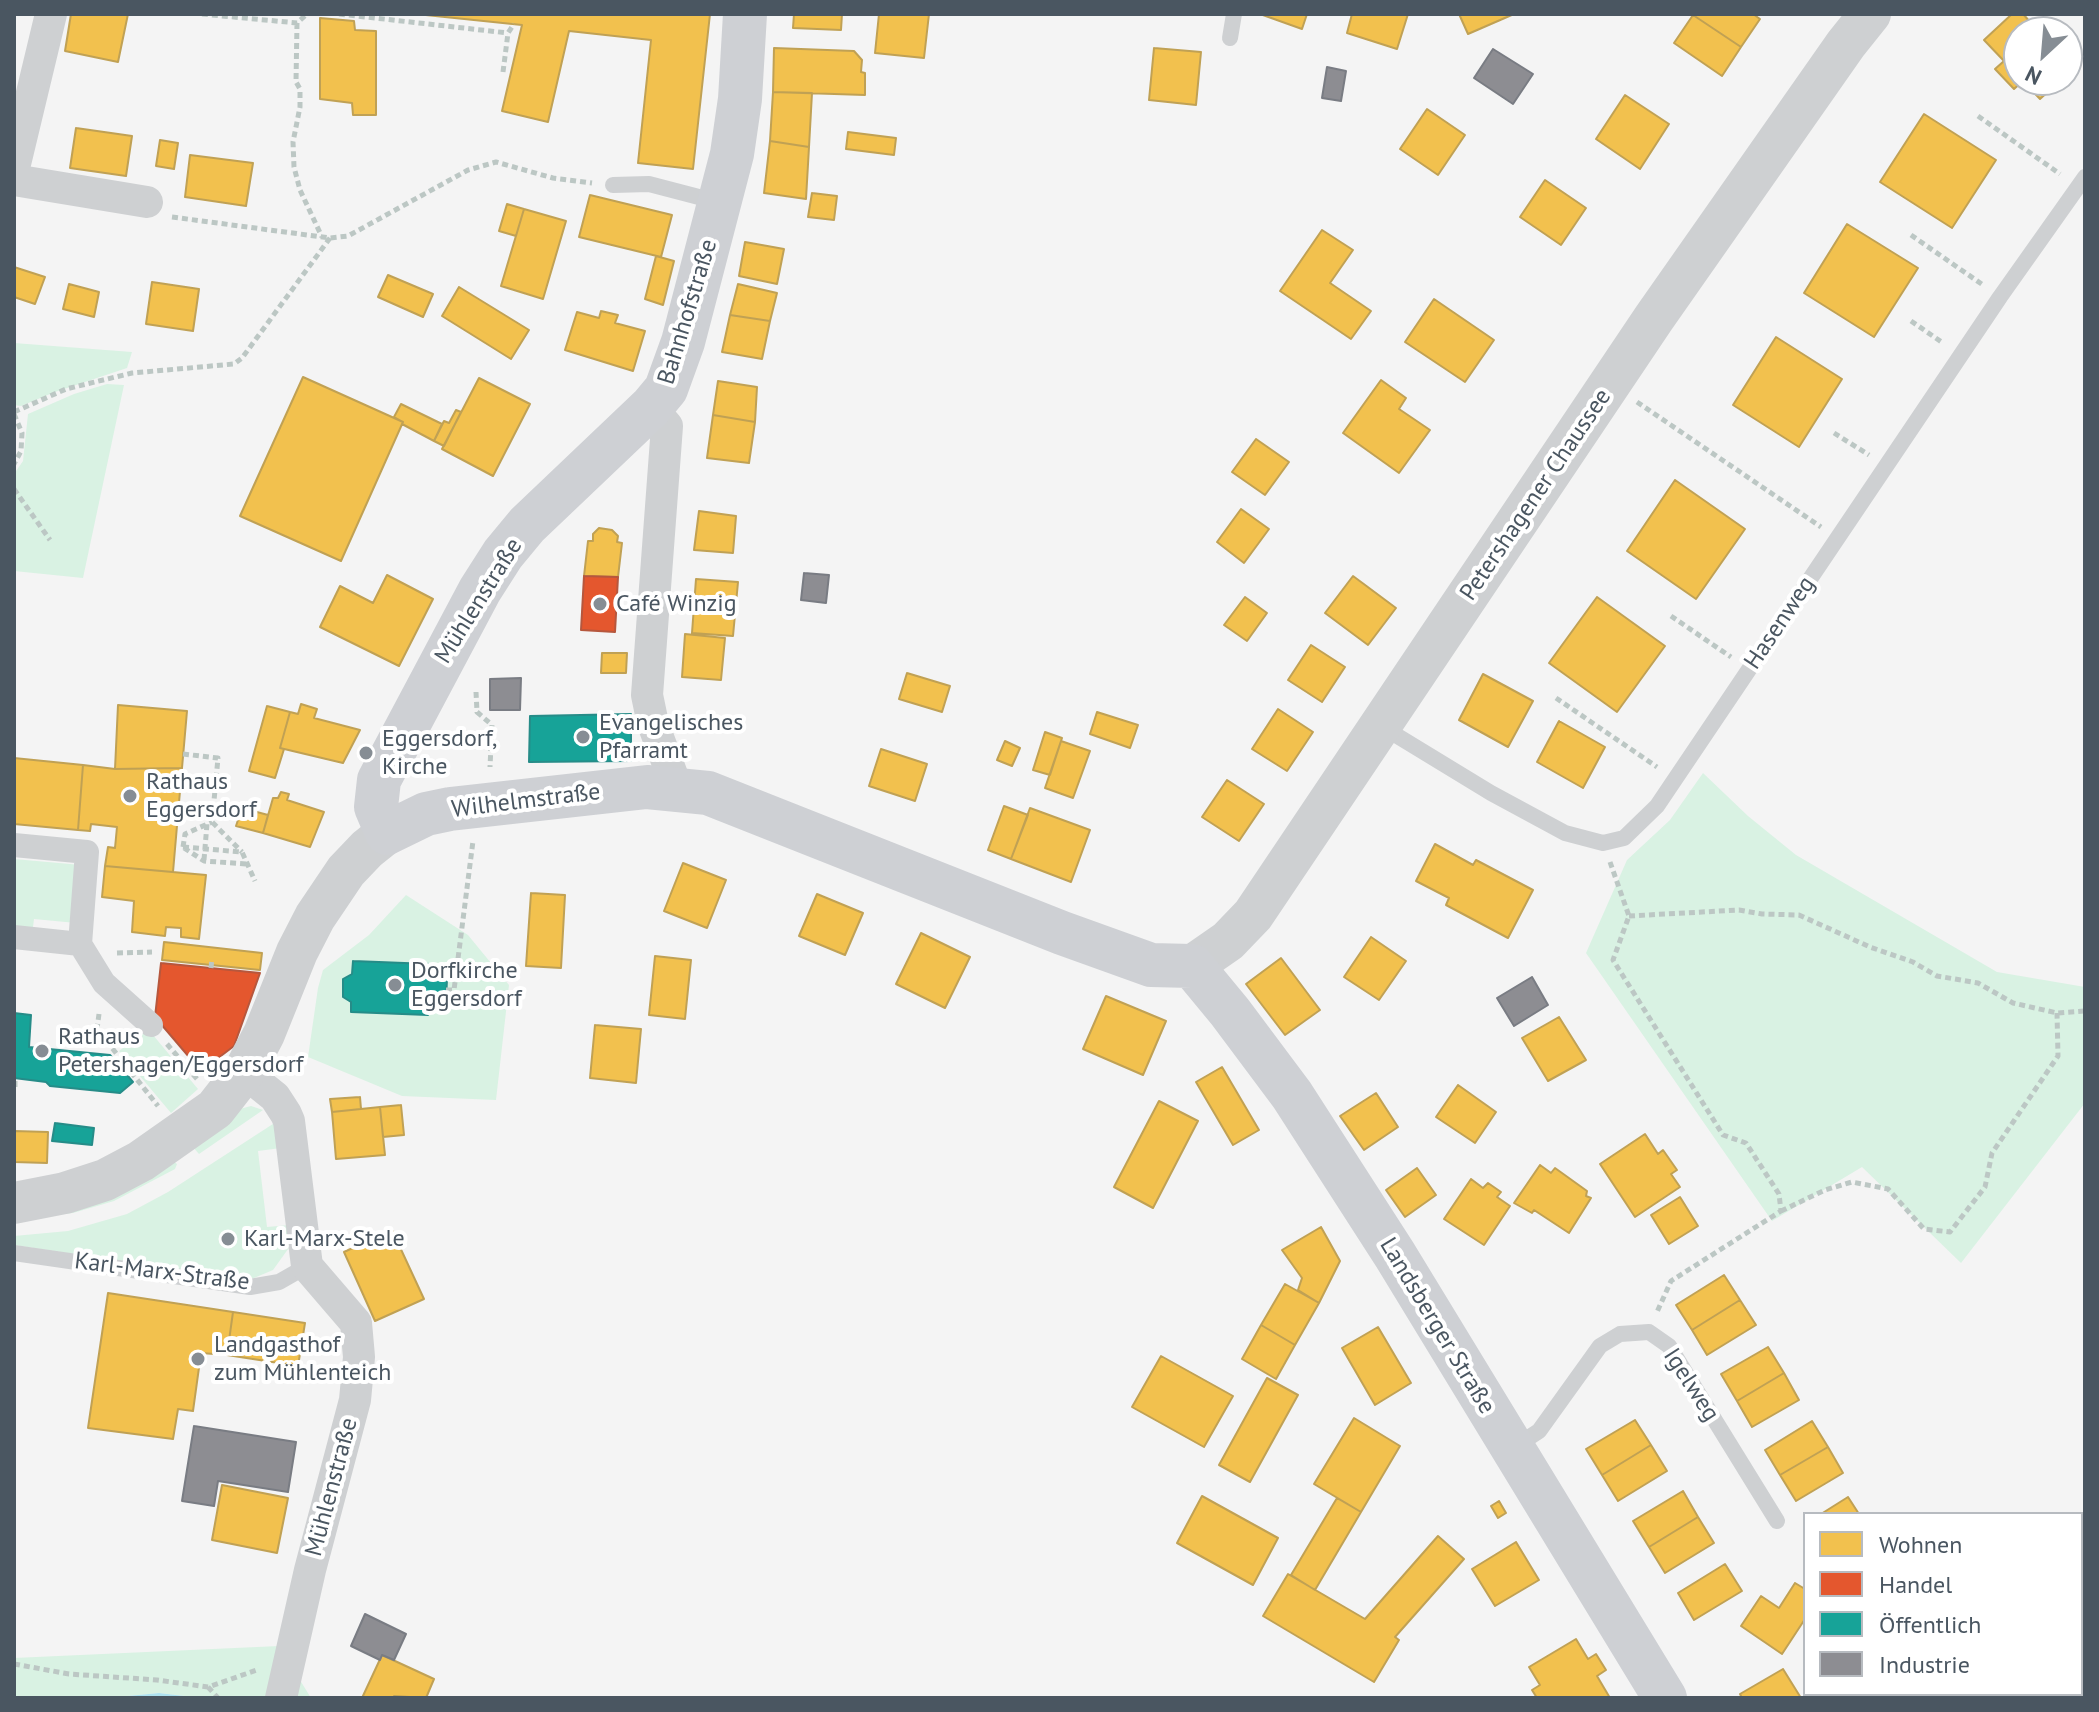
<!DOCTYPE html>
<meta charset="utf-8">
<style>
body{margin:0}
#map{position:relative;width:2099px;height:1712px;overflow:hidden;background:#f4f4f4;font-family:"PT Sans",sans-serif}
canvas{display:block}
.frame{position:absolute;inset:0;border:16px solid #4a5661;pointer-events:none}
.legend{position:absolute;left:1803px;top:1512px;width:280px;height:184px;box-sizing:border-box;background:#fff;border:2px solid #b7bbc0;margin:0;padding:10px 14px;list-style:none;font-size:24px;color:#4a5661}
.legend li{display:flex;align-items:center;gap:16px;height:40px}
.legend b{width:40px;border:2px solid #b7bbc0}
.north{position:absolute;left:2003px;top:16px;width:80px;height:80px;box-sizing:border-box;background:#fff;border:2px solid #b7bbc0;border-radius:50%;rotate:206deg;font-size:22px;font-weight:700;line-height:32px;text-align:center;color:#4a5661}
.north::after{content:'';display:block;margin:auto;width:28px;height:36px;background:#868d94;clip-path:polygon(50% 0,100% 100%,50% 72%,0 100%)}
</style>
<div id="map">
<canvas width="2099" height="1712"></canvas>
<div class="frame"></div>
<ul class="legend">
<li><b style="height:22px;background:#f2c14e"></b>Wohnen</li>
<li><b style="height:22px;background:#e4572e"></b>Handel</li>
<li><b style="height:22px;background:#17a398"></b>Öffentlich</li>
<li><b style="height:22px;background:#8d8d92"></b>Industrie</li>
</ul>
<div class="north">N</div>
</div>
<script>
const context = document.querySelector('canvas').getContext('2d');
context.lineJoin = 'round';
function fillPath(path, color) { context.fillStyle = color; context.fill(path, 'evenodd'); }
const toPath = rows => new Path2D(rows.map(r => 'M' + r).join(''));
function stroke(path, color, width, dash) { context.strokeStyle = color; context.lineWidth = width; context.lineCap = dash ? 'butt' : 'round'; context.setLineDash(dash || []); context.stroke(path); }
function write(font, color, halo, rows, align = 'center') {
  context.font = font + ' "PT Sans",sans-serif'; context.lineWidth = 8; context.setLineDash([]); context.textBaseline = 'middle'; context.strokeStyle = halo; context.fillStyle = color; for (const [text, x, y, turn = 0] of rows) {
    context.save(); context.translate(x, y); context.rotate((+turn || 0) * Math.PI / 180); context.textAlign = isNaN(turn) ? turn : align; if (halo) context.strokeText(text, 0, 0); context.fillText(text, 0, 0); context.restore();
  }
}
fillPath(toPath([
 [14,343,132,352,127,368,55,392,21,406,14,405],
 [107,384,124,385,83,578,14,571,14,474,23,461,28,414,74,394],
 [1703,773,1748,816,1796,855,1997,972,2085,987,2085,1103,1961,1263,1862,1167,1772,1221,1586,953,1627,860,1670,820],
 [14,859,81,865,76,923,34,919,32,935,14,933],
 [406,895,468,935,509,985,496,1100,402,1096,308,1057,318,988,323,970,369,935],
 [148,1029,198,1089,171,1113,119,1051],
 [251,1106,263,1110,199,1154,192,1146,236,1110],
 [276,1122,281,1148,258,1151,267,1227,290,1225,291,1245,273,1270,254,1278,240,1279,14,1245,14,1236,68,1231,127,1214,168,1192],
 [173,1161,177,1164,175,1169,114,1201,73,1213,40,1217],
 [279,1646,311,1698,201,1698,159,1693,107,1698,14,1698,14,1658]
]), '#d9f2e3');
fillPath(toPath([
 [159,1693,201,1698,107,1698]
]), '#aee2f0');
const homes = toPath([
 [71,14,128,14,118,62,65,51,71,14],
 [416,14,710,14,693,169,638,163,651,40,569,31,548,122,502,111,522,25,416,14],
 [794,14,842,14,841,30,793,28,794,14],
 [879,14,929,14,924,58,875,53,879,14],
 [1260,14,1307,14,1302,29,1260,14],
 [1352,14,1408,14,1397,49,1347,33,1352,14],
 [1459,14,1514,14,1468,34,1459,14],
 [1753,14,1760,19,1741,47,1693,15,1753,14],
 [2012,14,2023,14,2039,32,2019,32,2019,80,2061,80,2040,99,2023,81,2014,89,1995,69,2004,61,1984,40,2012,14],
 [1693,15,1741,47,1722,76,1674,43,1693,15],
 [320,18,354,21,355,30,376,31,376,115,353,115,352,103,320,99,320,18],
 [774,48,854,51,862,60,861,72,865,73,865,95,773,92,774,48],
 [1154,48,1201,52,1196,105,1149,100,1154,48],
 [773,92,812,93,809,147,770,141,773,92],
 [1625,95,1669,124,1640,169,1596,139,1625,95],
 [1427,109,1465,135,1438,175,1400,149,1427,109],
 [1924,114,1996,160,1952,228,1880,182,1924,114],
 [76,128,132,136,126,176,70,168,76,128],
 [848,132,896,138,894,155,846,149,848,132],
 [160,140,178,143,174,169,156,166,160,140],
 [770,141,809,147,806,199,764,193,770,141],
 [190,155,253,163,246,206,185,197,190,155],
 [1545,180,1586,208,1561,245,1520,217,1545,180],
 [812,193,837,196,834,220,808,217,812,193],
 [590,195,672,215,661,257,579,237,590,195],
 [507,204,524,209,516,236,499,231,507,204],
 [524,209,566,221,543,299,501,286,524,209],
 [1847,224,1918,268,1874,337,1804,293,1847,224],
 [1322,230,1353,250,1330,283,1371,311,1351,339,1280,291,1322,230],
 [745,242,784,249,777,284,739,276,745,242],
 [656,256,674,261,663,305,645,299,656,256],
 [14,267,45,277,35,304,14,297,14,267],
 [388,275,433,294,423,317,378,297,388,275],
 [152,282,199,289,193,331,146,324,152,282],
 [69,284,99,292,94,317,63,309,69,284],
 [738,284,777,293,770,321,730,315,738,284],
 [459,287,529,330,511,359,442,316,459,287],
 [1434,299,1494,340,1465,382,1405,342,1434,299],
 [601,311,618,315,615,323,645,331,633,371,565,350,577,312,599,318,601,311],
 [730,315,770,321,762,359,722,352,730,315],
 [1776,337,1842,379,1799,447,1733,405,1776,337],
 [303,377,403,422,341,561,240,516,303,377],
 [479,378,530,404,493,476,442,449,479,378],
 [1381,380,1406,398,1399,409,1430,430,1399,473,1343,433,1381,380],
 [718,381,757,387,755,422,713,415,718,381],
 [401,404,442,424,434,441,402,424,403,422,394,417,401,404],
 [456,410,461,412,444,446,434,441,444,421,449,423,456,410],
 [713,415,755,422,749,463,707,458,713,415],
 [1256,439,1289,462,1265,495,1232,472,1256,439],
 [1675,480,1745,529,1696,599,1627,551,1675,480],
 [1241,509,1269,529,1244,563,1217,542,1241,509],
 [699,511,736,516,733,553,694,550,699,511],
 [599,528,612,530,618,536,617,542,622,543,618,577,584,576,588,541,593,541,593,534,599,528],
 [387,575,433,599,399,666,320,627,340,586,373,603,387,575],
 [1353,576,1396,608,1368,645,1325,613,1353,576],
 [696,579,738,582,733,636,692,633,696,579],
 [1245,597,1267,613,1247,641,1224,625,1245,597],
 [1597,597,1665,646,1617,712,1549,663,1597,597],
 [685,634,725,638,721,680,682,677,685,634],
 [1311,645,1345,667,1322,702,1288,680,1311,645],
 [602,653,627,653,626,673,601,673,602,653],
 [907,673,950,686,942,712,899,699,907,673],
 [1483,674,1533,701,1508,747,1459,720,1483,674],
 [301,704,317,709,314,718,360,730,343,763,280,748,290,712,298,714,301,704],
 [118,705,187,711,182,768,115,769,118,705],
 [267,706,290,712,280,748,284,749,275,778,249,771,267,706],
 [1278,709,1313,732,1287,771,1252,749,1278,709],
 [1097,712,1138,725,1130,748,1090,734,1097,712],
 [1559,721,1605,747,1583,788,1537,762,1559,721],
 [1045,732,1062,738,1050,775,1033,770,1045,732],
 [1005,741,1020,748,1012,766,997,760,1005,741],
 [1061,741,1090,751,1073,798,1045,788,1061,741],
 [881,749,927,764,915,801,869,786,881,749],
 [14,758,83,765,78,830,14,824,14,758],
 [83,765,115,769,182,768,173,872,105,866,108,847,115,848,117,827,91,824,90,831,78,830,83,765],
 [1227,780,1264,804,1239,841,1202,817,1227,780],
 [281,792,289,794,287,800,324,812,310,847,263,833,273,798,278,798,281,792],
 [1004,806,1028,815,1011,859,988,850,1004,806],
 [242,808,268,815,263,833,236,826,242,808],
 [1030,808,1090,830,1071,882,1011,859,1030,808],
 [1435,844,1473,865,1476,860,1533,890,1508,938,1446,905,1449,898,1416,881,1435,844],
 [683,863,726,880,707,928,664,911,683,863],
 [105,866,206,875,199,939,181,937,181,928,166,927,165,936,132,932,134,901,102,897,105,866],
 [531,893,565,895,561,968,526,966,531,893],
 [817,894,863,913,845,955,799,936,817,894],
 [921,933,970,957,945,1008,896,984,921,933],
 [1371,937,1406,961,1379,1000,1344,977,1371,937],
 [164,942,262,953,260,970,162,960,164,942],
 [655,956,691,960,685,1019,649,1015,655,956],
 [1281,958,1320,1010,1285,1035,1246,984,1281,958],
 [1106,996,1166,1021,1143,1075,1083,1049,1106,996],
 [1559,1017,1586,1060,1548,1081,1522,1038,1559,1017],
 [595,1025,641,1029,636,1083,590,1078,595,1025],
 [1222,1067,1259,1130,1233,1145,1196,1082,1222,1067],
 [1458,1085,1496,1112,1475,1143,1436,1117,1458,1085],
 [1376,1093,1398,1127,1364,1150,1340,1116,1376,1093],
 [360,1097,361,1109,332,1112,330,1099,360,1097],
 [1159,1101,1198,1121,1153,1208,1114,1187,1159,1101],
 [401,1105,404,1135,383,1137,380,1107,401,1105],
 [380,1107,385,1155,336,1159,332,1112,380,1107],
 [14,1131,48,1132,47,1163,14,1162,14,1131],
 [1645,1134,1658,1154,1663,1150,1677,1170,1671,1174,1680,1187,1635,1217,1600,1164,1645,1134],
 [1540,1165,1551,1173,1555,1168,1587,1191,1586,1196,1591,1198,1569,1233,1534,1210,1532,1213,1514,1203,1540,1165],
 [1417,1168,1436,1195,1405,1217,1386,1190,1417,1168],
 [1471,1179,1483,1188,1488,1183,1501,1192,1497,1197,1510,1206,1484,1245,1444,1219,1471,1179],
 [1680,1197,1698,1226,1669,1244,1651,1215,1680,1197],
 [1321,1227,1340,1261,1319,1303,1298,1290,1302,1278,1282,1250,1321,1227],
 [392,1230,424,1299,375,1321,344,1252,392,1230],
 [1724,1275,1740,1300,1692,1330,1676,1305,1724,1275],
 [1285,1284,1319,1303,1295,1345,1261,1325,1285,1284],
 [108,1293,233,1312,227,1355,201,1353,193,1411,178,1409,173,1439,88,1428,108,1293],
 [1740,1300,1756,1325,1707,1355,1692,1330,1740,1300],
 [233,1312,305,1323,298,1366,227,1355,233,1312],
 [1261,1325,1295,1345,1276,1379,1242,1359,1261,1325],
 [1378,1327,1411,1383,1375,1405,1342,1348,1378,1327],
 [1768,1347,1784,1373,1737,1401,1721,1374,1768,1347],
 [1161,1356,1233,1396,1204,1447,1132,1407,1161,1356],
 [1784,1373,1799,1400,1752,1427,1737,1401,1784,1373],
 [1267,1378,1298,1395,1250,1482,1219,1465,1267,1378],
 [1354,1418,1400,1446,1361,1512,1314,1484,1354,1418],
 [1635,1420,1651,1445,1602,1475,1586,1449,1635,1420],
 [1812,1421,1828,1447,1780,1475,1765,1450,1812,1421],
 [1651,1445,1667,1471,1618,1501,1602,1475,1651,1445],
 [1828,1447,1843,1473,1796,1501,1780,1475,1828,1447],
 [222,1485,288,1498,277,1553,212,1540,222,1485],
 [1683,1491,1698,1517,1649,1547,1633,1521,1683,1491],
 [1202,1496,1278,1538,1253,1585,1177,1543,1202,1496],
 [1848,1497,1859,1514,1821,1514,1848,1497],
 [1337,1498,1361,1512,1315,1590,1291,1575,1337,1498],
 [1499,1501,1506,1513,1498,1518,1491,1506,1499,1501],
 [1698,1517,1714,1543,1665,1573,1649,1547,1698,1517],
 [1438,1536,1464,1559,1395,1637,1399,1640,1374,1682,1263,1616,1288,1574,1365,1619,1438,1536],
 [1516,1542,1539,1580,1495,1606,1472,1569,1516,1542],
 [1725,1564,1742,1591,1694,1620,1678,1593,1725,1564],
 [1795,1583,1805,1589,1805,1619,1782,1654,1741,1626,1761,1596,1779,1608,1795,1583],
 [1576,1639,1588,1659,1596,1654,1606,1670,1597,1676,1610,1698,1537,1698,1532,1690,1540,1685,1529,1667,1576,1639],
 [382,1655,434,1679,426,1698,394,1696,393,1698,362,1698,382,1655],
 [1783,1669,1801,1698,1742,1698,1740,1694,1783,1669]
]);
fillPath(homes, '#f2c14e');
stroke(homes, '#c0a154', 2);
const shops = toPath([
 [584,576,618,577,615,632,581,630,584,576],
 [161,963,260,973,234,1046,201,1071,155,1017,161,963]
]);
fillPath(shops, '#e4572e');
stroke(shops, '#b6573d', 2);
const public = toPath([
 [631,714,631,761,529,762,530,716,631,714],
 [353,961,430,964,430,979,447,979,446,1000,429,999,428,1015,351,1012,351,1002,343,997,343,979,352,974,353,961],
 [14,1013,31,1015,29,1047,110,1055,133,1082,120,1093,50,1086,46,1082,14,1078,14,1013],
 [55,1123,94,1128,92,1145,52,1141,55,1123]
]);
fillPath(public, '#17a398');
stroke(public, '#268c88', 2);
const industry = toPath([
 [1493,49,1533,74,1513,104,1474,78,1493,49],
 [1327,67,1346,71,1341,101,1322,98,1327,67],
 [804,573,829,575,826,603,801,600,804,573],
 [521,678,520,710,490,710,490,679,521,678],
 [1532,977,1548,1005,1514,1026,1497,998,1532,977],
 [194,1426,296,1442,288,1492,218,1481,214,1506,182,1501,194,1426],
 [365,1614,406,1634,394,1660,382,1655,380,1660,351,1646,365,1614]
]);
fillPath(industry, '#8d8d92');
stroke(industry, '#797c83', 2);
stroke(toPath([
 [202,14,297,23,307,14],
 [339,14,508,33],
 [297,23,296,82,300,89,300,107,293,142,294,167,300,190,322,237],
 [503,72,508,33,514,24],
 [1978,116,2060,174],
 [172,217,330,238,348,236,468,170,496,162,553,178,592,183],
 [1911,235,1983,285],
 [1911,321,1943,343],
 [1637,402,1821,527],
 [14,412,66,389,132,373,234,364,242,358,330,238],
 [14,414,22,433,21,451,14,464],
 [1834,433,1869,455],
 [14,489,50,540],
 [1671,616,1731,657],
 [476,692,477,712,492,725,490,767],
 [1556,698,1657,767],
 [183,754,218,758,212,822,242,852],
 [183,847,242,852,255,881],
 [183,847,185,834,212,822],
 [184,848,204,861,247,864],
 [204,860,207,824],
 [1610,862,1629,916,1613,960,1723,1135,1746,1143,1779,1194,1781,1211,1671,1281,1657,1312],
 [1629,916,1739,910,1762,914,1799,915,1870,947,1913,962,1937,976,1978,983,2013,1003,2057,1013,2085,1011],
 [117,953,152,952],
 [211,968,212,958],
 [446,990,454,990,473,841],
 [99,1014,97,1029,158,1106],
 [167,1044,197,1079],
 [15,1087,15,1078],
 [1781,1211,1825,1190,1852,1182,1888,1189,1924,1229,1950,1232,1985,1187,1992,1153,2058,1056,2057,1013],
 [14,1664,69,1674,157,1680,208,1687,257,1670],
 [208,1687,218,1698]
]), '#bcc7c4', 5, [6, 4]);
stroke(toPath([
 [1230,38,1234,14],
 [613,185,649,184,718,202],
 [1381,726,1491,793,1565,833,1603,843,1624,838,1657,806,2000,297,2085,177],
 [14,1253,250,1287,279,1282,307,1266],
 [1513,1448,1539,1431,1600,1346,1620,1334,1649,1332,1669,1346,1777,1521]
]), '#ced0d2', 16);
stroke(toPath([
 [14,845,87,852,80,944],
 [14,937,80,944,104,983,151,1025]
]), '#ced0d2', 24);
stroke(toPath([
 [14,168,51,14],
 [14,180,147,202],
 [651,407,667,426,647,695,653,724,677,788],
 [244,1072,275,1097,286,1114,289,1121,307,1266,356,1323,359,1357,355,1400,310,1570,281,1698]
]), '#ced0d2', 32);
stroke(toPath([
 [1192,966,1228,941,1253,915,1654,318,1846,44,1870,14],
 [14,1203,65,1193,105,1180,141,1161,215,1109,244,1072,264,1034,297,952,315,917,346,871,367,849,387,833]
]), '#ced0d2', 42);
stroke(toPath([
 [745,14,740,99,732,154,683,342,666,389,651,407,527,525,503,554,480,590,379,780,376,807,387,833,426,814,450,809,647,787,708,793,1062,933,1151,965,1192,966,1230,1012,1292,1095,1395,1255,1665,1698]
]), '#ced0d4', 44);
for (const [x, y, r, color] of [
 [600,604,8,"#868d94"],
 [583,737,8,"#868d94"],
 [366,753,8,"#868d94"],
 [130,796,8,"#868d94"],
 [395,985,8,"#868d94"],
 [42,1051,8,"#868d94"],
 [228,1239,8,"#868d94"],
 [198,1359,8,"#868d94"]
]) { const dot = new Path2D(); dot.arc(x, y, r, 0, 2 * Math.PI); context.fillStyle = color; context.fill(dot); stroke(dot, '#fff', 3); }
write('24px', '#4a5661', '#fff', [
 ["Bahnhofstraße",688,312,-73],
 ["Petershagener Chaussee",1536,495,-56],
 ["Mühlenstraße",479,601,-58],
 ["Hasenweg",1780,623,-56],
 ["Wilhelmstraße",526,801,-7],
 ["Karl-Marx-Straße",162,1272,7],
 ["Landsberger Straße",1437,1326,59],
 ["Igelweg",1691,1385,57],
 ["Mühlenstraße",332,1487,-75]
]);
write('24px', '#4a5661', '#fff', [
 ["Café Winzig",616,604],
 ["Evangelisches",599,723],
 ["Pfarramt",599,751],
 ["Eggersdorf,",382,739],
 ["Kirche",382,767],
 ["Rathaus",146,782],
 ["Eggersdorf",146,810],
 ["Dorfkirche",411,971],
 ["Eggersdorf",411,999],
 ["Rathaus",58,1037],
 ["Petershagen/Eggersdorf",58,1065],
 ["Karl-Marx-Stele",244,1239],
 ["Landgasthof",214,1345],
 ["zum Mühlenteich",214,1373]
], 'left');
</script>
